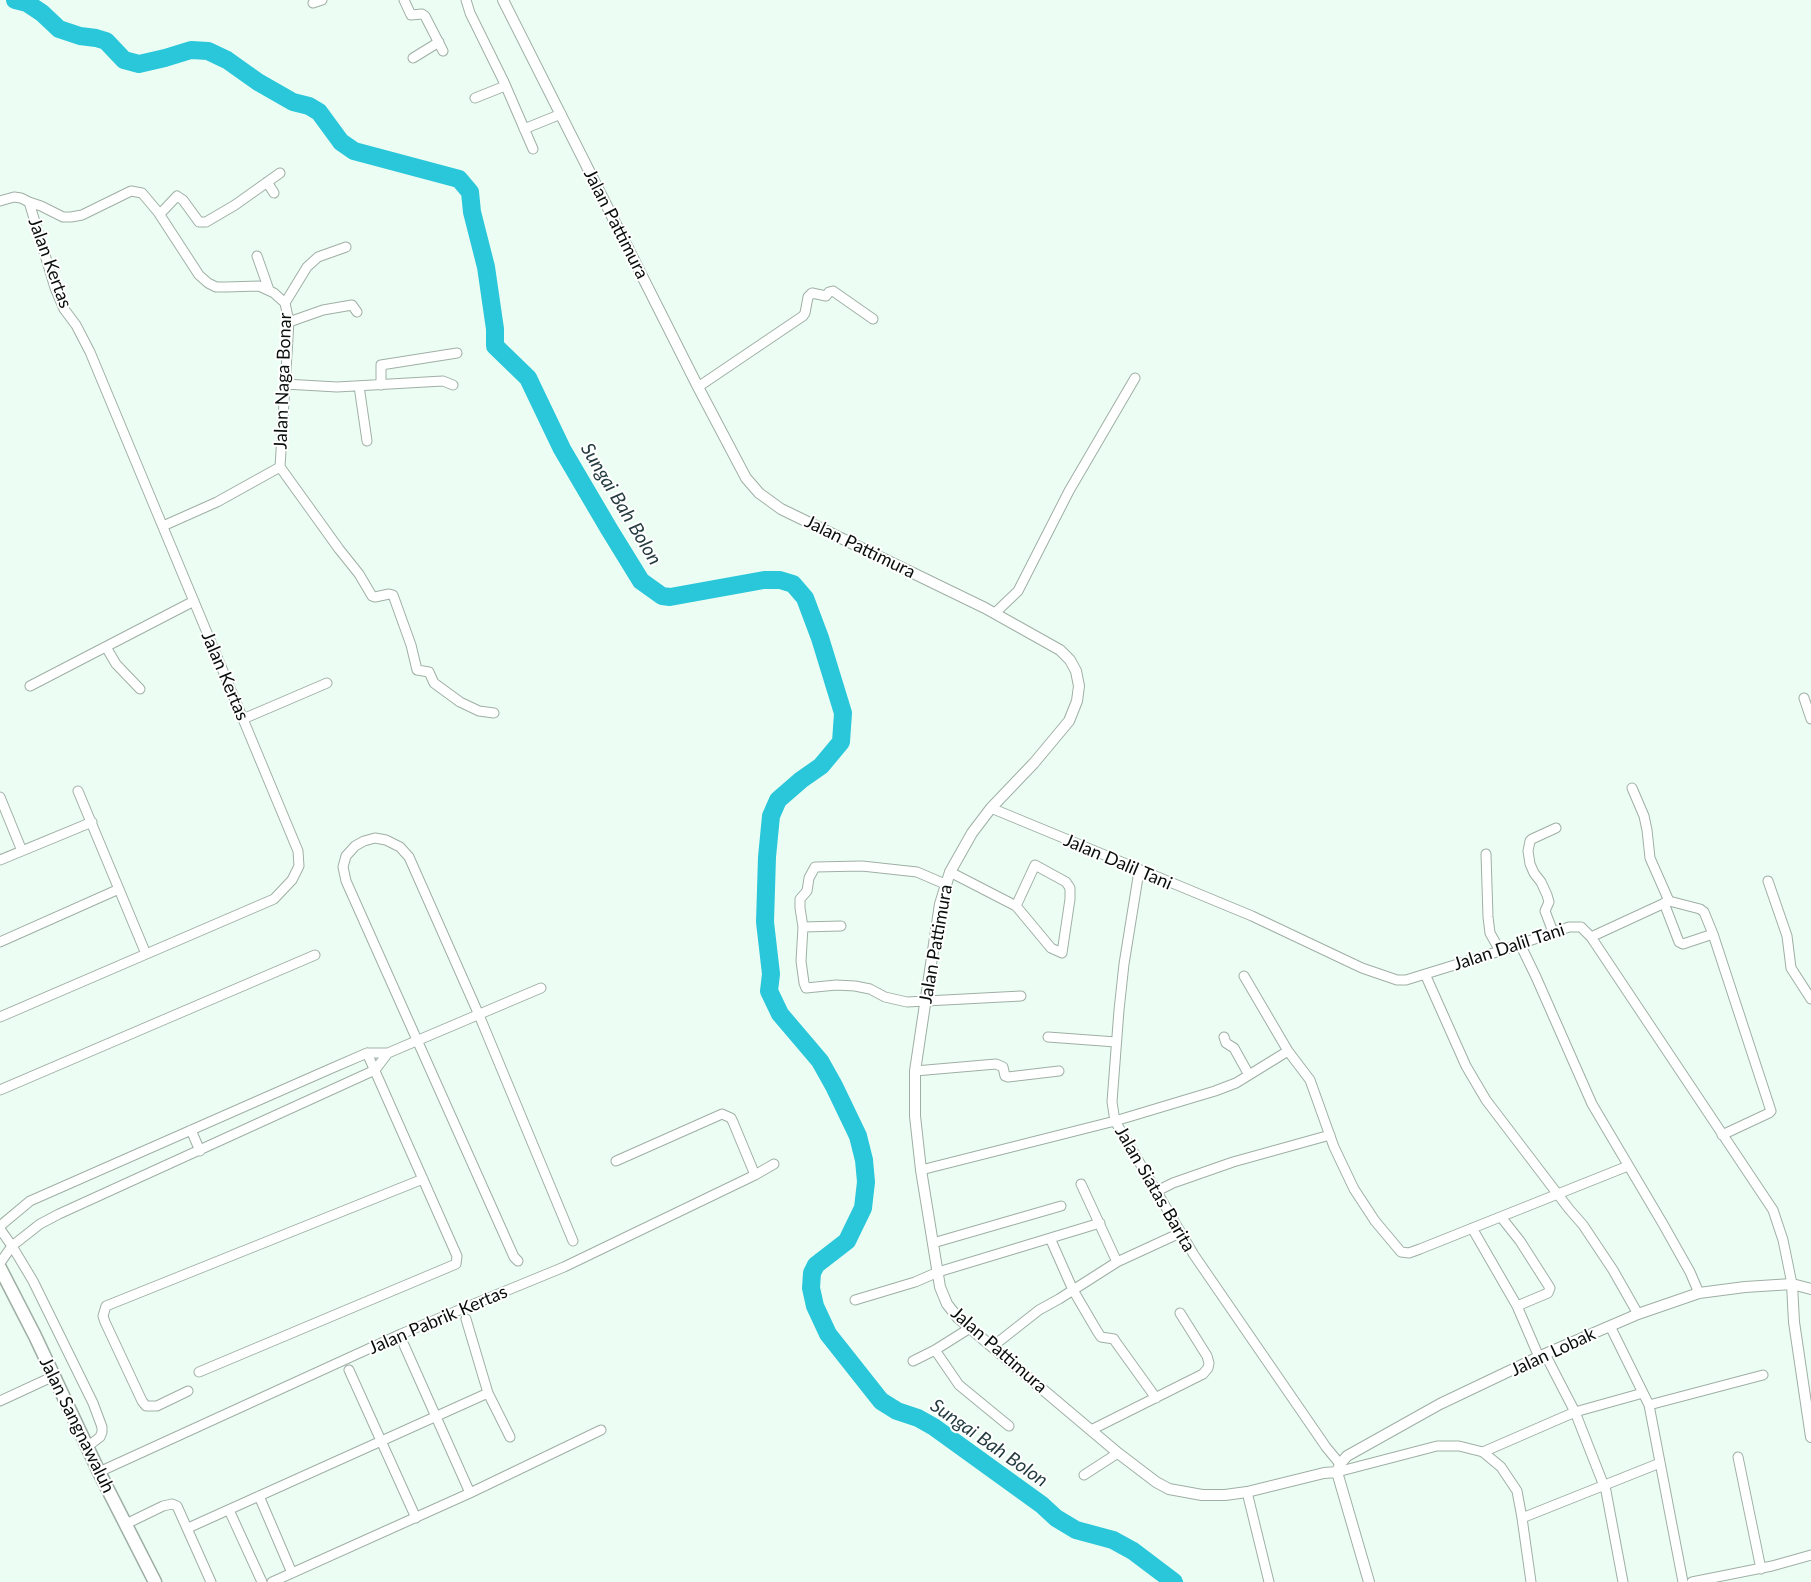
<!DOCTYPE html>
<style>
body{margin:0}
canvas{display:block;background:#ecfef3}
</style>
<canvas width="1811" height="1582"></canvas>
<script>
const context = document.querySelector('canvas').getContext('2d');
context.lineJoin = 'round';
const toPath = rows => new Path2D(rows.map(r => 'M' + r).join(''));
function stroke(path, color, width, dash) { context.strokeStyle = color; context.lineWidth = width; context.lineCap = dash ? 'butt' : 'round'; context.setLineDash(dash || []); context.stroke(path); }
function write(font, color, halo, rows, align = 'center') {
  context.font = font + ' Lato,sans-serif'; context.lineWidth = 4; context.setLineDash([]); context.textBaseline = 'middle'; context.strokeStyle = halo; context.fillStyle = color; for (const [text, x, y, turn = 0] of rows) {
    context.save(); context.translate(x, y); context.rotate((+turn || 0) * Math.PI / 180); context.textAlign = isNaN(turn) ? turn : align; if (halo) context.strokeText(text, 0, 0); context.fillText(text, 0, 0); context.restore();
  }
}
stroke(toPath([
 [15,0,27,3,42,13,59,29,80,36,96,38,106,41,124,60,139,64,165,58,191,50,208,51,227,60,258,82,293,102,309,106,319,112,341,142,354,151,459,179,470,192,472,212,486,267,495,329,495,346,528,378,562,449,609,529,641,581,662,596,670,597,764,580,780,580,793,584,805,598,820,638,843,713,841,742,821,766,801,780,778,800,771,816,767,857,765,922,771,974,769,991,780,1014,820,1061,834,1086,858,1136,864,1160,866,1182,863,1208,847,1241,816,1265,812,1273,811,1288,815,1306,828,1334,881,1401,897,1411,918,1418,934,1427,1042,1505,1056,1518,1076,1530,1113,1540,1133,1551,1174,1582]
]), '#2ac6da', 18);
const minor = toPath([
 [404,0,411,15,422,14,425,16,443,51],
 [466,0,470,13,504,82,533,149],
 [313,3,322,0],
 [413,58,439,42],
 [475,98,505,86],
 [524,129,561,114],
 [267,182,274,193],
 [0,201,14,197,21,198,29,202,55,288,64,309,76,325,90,352,298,851,299,866,292,880,274,899,0,1017],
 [29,202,41,206,63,217,71,217,82,215,131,191,142,193,158,212,199,275,208,283,216,287,226,287,259,286,274,293,285,303,289,322,280,467,217,502,163,526],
 [160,214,177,196,183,200,199,222,206,222,235,205,280,173],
 [257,256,269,290],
 [285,303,307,267,318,257,346,247],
 [289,322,323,310,352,305,357,312],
 [285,384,337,387,443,381,453,385],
 [381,385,381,365,457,353],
 [359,386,367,441],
 [698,387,803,316,805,313,808,297,812,293,826,296,829,292,833,291,873,319],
 [280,467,339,549,359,574,372,596,375,597,389,594,393,595,411,645,417,670,429,672,434,683,460,702,479,711,494,713],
 [995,613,1018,591,1069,491,1135,378],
 [106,647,116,664,140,689],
 [30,686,194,601],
 [1804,698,1811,719],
 [243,719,327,683],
 [1632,788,1644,816,1647,830,1650,858,1669,901],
 [78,791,146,954],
 [0,797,22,851],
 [991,808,1252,916,1362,968,1397,980,1406,980,1500,951,1569,927,1581,927,1591,937,1773,1210,1783,1240,1792,1284],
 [1486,854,1488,917,1490,933,1500,951],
 [0,860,92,822],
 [1139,871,1124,964,1119,1010,1112,1102,1115,1121,1194,1255,1326,1447,1340,1464],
 [950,872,1016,906,1051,948,1062,953,1070,899,1070,888,1066,882,1035,865,1016,906],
 [1768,881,1787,936,1791,968,1811,999],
 [1664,903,1679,942,1683,944,1713,934],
 [841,926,803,927,801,961,804,983,806,988,836,985,855,986,870,989,885,997,907,1002,1021,996],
 [803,927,800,908,800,899,807,891,809,878,815,867,862,866,917,872,945,884],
 [1553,932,1545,911,1549,902,1547,895,1541,882,1534,873,1530,864,1528,851,1530,841,1532,839,1556,828],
 [1591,937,1669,901,1700,909,1704,912,1713,934,1771,1111,1769,1113,1722,1135],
 [0,942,119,889],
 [1520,944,1536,977,1592,1104,1663,1224,1690,1272,1699,1293],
 [1425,974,1466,1066,1486,1100,1569,1209,1583,1225,1613,1270,1638,1314],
 [1244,976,1288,1051],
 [1048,1037,1116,1042],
 [1224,1037,1226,1043,1234,1048,1249,1075],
 [915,1071,996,1064,1003,1067,1005,1076,1008,1077,1059,1071],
 [0,1090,315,955],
 [191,1130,200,1151],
 [616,1161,722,1114,731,1118,733,1122,755,1175],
 [921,1170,1115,1121,1215,1091,1236,1083,1288,1051,1310,1080,1334,1147,1354,1189,1375,1221,1401,1252,1409,1253,1420,1249,1628,1166],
 [1081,1184,1117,1262],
 [1157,1191,1173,1183,1233,1162,1330,1135],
 [1501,1217,1520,1241,1550,1288,1548,1293,1517,1306],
 [0,1226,30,1201,330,1069,367,1053,388,1053,541,988],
 [1472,1228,1517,1306,1539,1357],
 [0,1229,12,1246,33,1281,93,1403,102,1427,102,1432,100,1437,87,1447],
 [1050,1238,1073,1290,1097,1331,1101,1337,1114,1339,1115,1341,1156,1398],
 [933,1243,1061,1206],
 [518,1261,514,1257,346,881,343,867,346,856,355,846,364,841,375,838,386,840,400,847,409,857,479,1015,573,1241],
 [0,1263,12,1246,40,1224,59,1214,375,1070,388,1053],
 [855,1300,915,1282,938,1272,1100,1223],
 [1610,1326,1649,1405,1683,1582],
 [404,1345,470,1493],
 [992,1347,1039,1310,1059,1299,1117,1262,1180,1233],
 [935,1350,959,1385,1009,1426],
 [1545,1354,1575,1412,1606,1491,1623,1582],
 [913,1361,935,1350,970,1328],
 [349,1370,416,1518],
 [199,1372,456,1264,457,1256,367,1053],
 [188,1391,157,1406,146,1406,142,1401,105,1322,103,1316,106,1306,423,1179],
 [488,1393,510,1437],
 [0,1401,54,1376],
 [1649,1405,1763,1375],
 [1091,1430,1203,1374,1208,1368,1209,1363,1207,1356,1180,1313],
 [1483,1452,1575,1412,1643,1393],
 [1738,1457,1761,1569],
 [99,1472,401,1334,564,1267,755,1175,774,1164],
 [1337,1472,1437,1446,1459,1446,1483,1452,1501,1467,1517,1491,1522,1518,1531,1582],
 [1084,1475,1118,1453],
 [1247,1492,1269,1582],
 [259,1496,292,1573],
 [229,1510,262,1582],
 [1522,1518,1660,1463],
 [126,1524,163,1506,172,1504,177,1506,211,1582],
 [188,1528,488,1393,466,1319],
 [272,1582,470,1493,601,1430],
 [1692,1582,1772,1566,1811,1555]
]);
const tertiary = toPath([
 [503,0,698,387,746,478,759,493,781,509,985,608,1060,650,1070,660,1076,671,1079,686,1077,701,1069,721,1034,763,991,808,972,833,950,872,940,904,915,1071,915,1116,921,1170,940,1287,947,1304,958,1318,1118,1453,1156,1482,1169,1489,1202,1495,1225,1495,1247,1492,1324,1473,1337,1472],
 [1792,1284,1794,1322,1811,1437],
 [1337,1472,1340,1464,1347,1456,1440,1404,1545,1354,1638,1314,1699,1293,1745,1287,1792,1284,1811,1289],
 [1337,1472,1369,1582]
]);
const primary = toPath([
 [0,1268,35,1336,99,1472,155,1582]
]);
stroke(minor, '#9fafa5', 11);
stroke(tertiary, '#9fafa5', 12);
stroke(primary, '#9fafa5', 15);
stroke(minor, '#fff', 9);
stroke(tertiary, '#fff', 10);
stroke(primary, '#fff', 12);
write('18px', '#090e0b', '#fff', [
 ["Jalan Pattimura",616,224,63],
 ["Jalan Kertas",50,263,70],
 ["Jalan Naga Bonar",283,381,-88],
 ["Jalan Pattimura",860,547,26],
 ["Jalan Kertas",225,676,67],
 ["Jalan Dalil Tani",1118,862,23],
 ["Jalan Pattimura",936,944,-80],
 ["Jalan Dalil Tani",1509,947,-18],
 ["Jalan Siatas Barita",1155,1189,60],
 ["Jalan Pabrik Kertas",438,1320,-23],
 ["Jalan Pattimura",999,1350,41],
 ["Jalan Lobak",1553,1352,-25],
 ["Jalan Sangnawaluh",77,1425,64]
]);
write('italic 19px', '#253d41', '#fff', [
 ["Sungai Bah Bolon",621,504,59],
 ["Sungai Bah Bolon",989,1443,35]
]);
</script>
